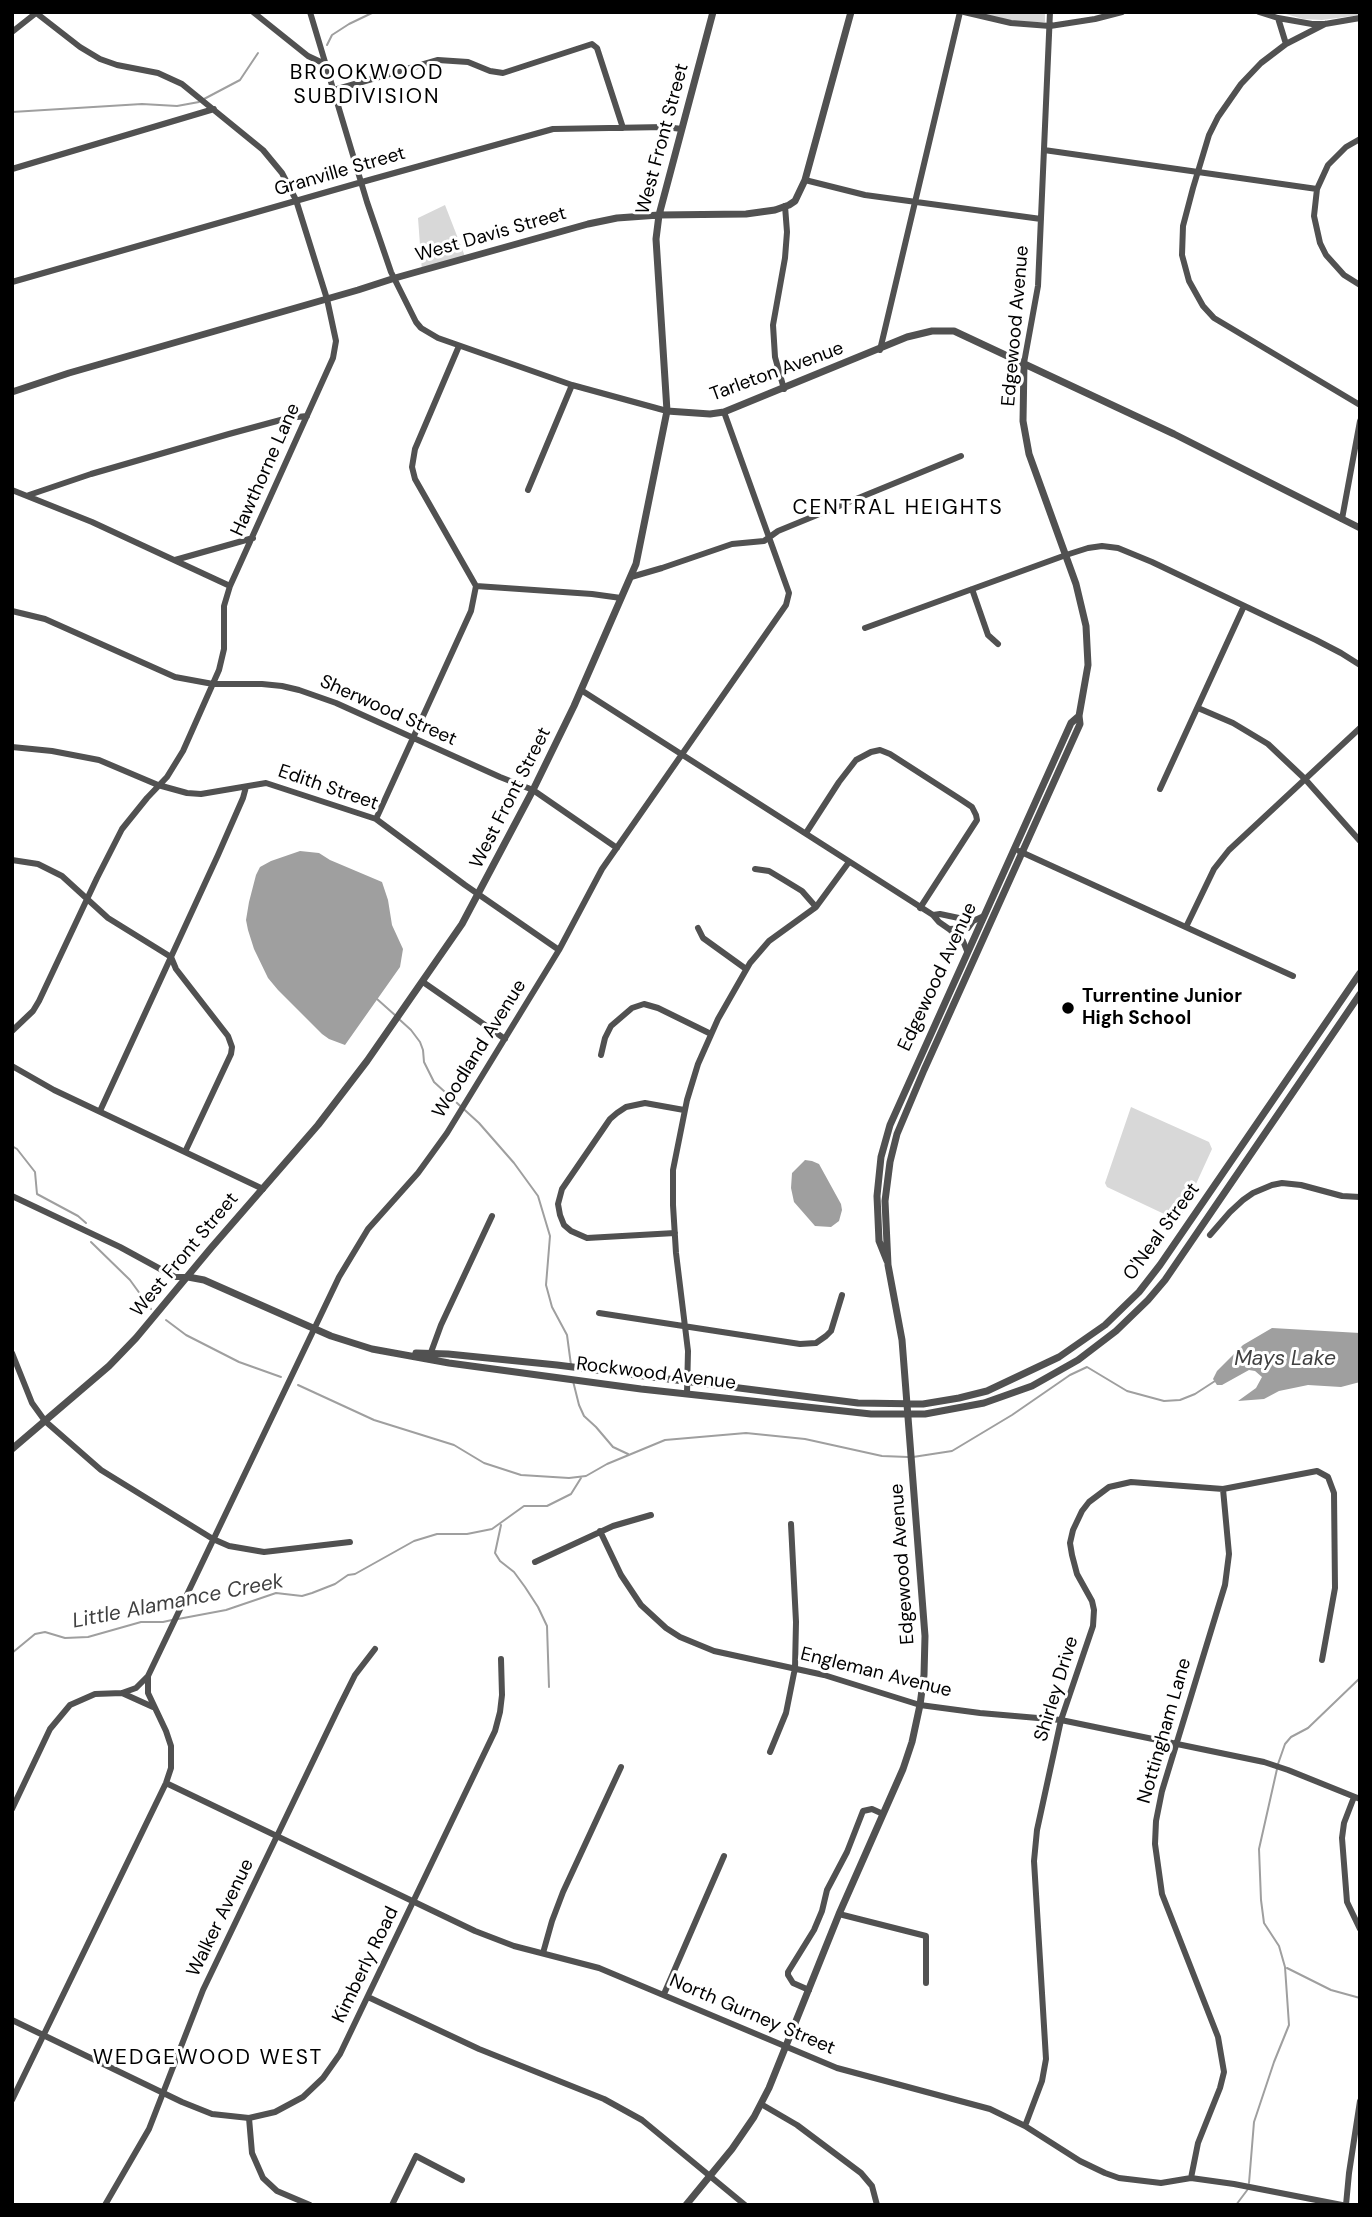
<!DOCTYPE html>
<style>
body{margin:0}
#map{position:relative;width:1372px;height:2217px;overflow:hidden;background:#fff;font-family:"DM Sans",sans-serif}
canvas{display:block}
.frame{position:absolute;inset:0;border:14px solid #000;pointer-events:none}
</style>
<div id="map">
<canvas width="1372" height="2217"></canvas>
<div class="frame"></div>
</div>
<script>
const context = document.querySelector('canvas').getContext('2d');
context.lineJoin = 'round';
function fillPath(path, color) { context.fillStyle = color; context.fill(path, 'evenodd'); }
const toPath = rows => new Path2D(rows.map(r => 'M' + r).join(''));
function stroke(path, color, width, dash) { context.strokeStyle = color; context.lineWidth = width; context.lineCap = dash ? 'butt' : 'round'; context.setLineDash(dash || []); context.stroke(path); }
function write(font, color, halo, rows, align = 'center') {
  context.font = font + ' "DM Sans",sans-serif'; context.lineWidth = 6; context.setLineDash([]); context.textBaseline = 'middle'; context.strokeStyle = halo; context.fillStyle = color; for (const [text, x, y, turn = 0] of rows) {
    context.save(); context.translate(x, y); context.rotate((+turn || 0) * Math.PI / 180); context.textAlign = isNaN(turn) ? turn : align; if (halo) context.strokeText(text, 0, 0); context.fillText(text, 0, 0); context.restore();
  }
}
fillPath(toPath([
 [976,12,1045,12,1045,22,1011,23],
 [1279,12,1360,12,1360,15,1322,20,1303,19],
 [445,205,466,259,422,272,418,218],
 [1131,1107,1209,1142,1212,1149,1179,1221,1107,1187,1105,1183]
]), '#d8d8d8');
fillPath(toPath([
 [300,851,319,853,330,860,382,882,388,900,392,925,403,949,400,967,345,1045,329,1039,322,1034,278,990,268,978,254,949,248,930,246,920,249,902,256,875,260,867,271,861],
 [805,1160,812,1161,819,1164,841,1204,842,1210,839,1221,831,1227,815,1226,794,1202,791,1188,792,1173],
 [1272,1328,1360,1333,1360,1382,1341,1387,1308,1385,1279,1391,1264,1399,1238,1401,1256,1388,1262,1377,1255,1371,1249,1370,1222,1385,1217,1385,1213,1379,1217,1371,1243,1345]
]), '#9f9f9f');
stroke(toPath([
 [327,45,332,35,349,24,374,12],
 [204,99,240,80,258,53],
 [12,112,142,104,177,106,199,102],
 [377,999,396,1016],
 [400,1020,411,1030,420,1042,423,1050,424,1062,434,1082,479,1123,514,1163,538,1196,550,1236,546,1285,552,1307,567,1335,571,1365],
 [12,1146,17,1149,35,1172,37,1194,78,1216,86,1223],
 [91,1242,130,1280,151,1309],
 [166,1320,186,1335,239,1362,281,1377],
 [573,1381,579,1405,584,1416,596,1427,613,1447,628,1454],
 [298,1385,374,1420,454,1445,484,1463,521,1475,569,1478,586,1476,607,1464,665,1440,746,1433,805,1439,882,1456,908,1457],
 [913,1457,952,1451,1012,1415,1070,1375,1087,1367,1127,1391,1164,1401,1180,1400,1195,1394,1215,1381],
 [501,1525,495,1553,500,1561,514,1572,525,1587,538,1607,547,1626,549,1687],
 [178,1619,226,1610,276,1593,302,1596,312,1593,335,1584,348,1575,355,1574,414,1541,437,1534,467,1534,492,1529,524,1506,547,1506,571,1494,581,1478],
 [12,1653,35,1634,45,1632,65,1638,88,1637,141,1622,163,1622,172,1620],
 [1278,1764,1285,1744,1291,1737,1308,1728,1360,1678],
 [1287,1968,1331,1990,1360,1998],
 [1249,2183,1254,2122,1274,2062,1289,2025,1285,1967,1279,1946,1264,1923,1261,1900,1259,1849,1277,1769],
 [1236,2205,1248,2189]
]), '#9f9f9f', 2);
stroke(toPath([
 [253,12,308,56,325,64],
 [310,12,367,202,391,272,416,322,421,328,438,338,572,385,667,411],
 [964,12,1011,23,1050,26,1095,19,1122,12],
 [1259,12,1278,18,1312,24,1325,24,1360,18],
 [1278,18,1286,44],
 [1325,24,1286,44,1261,63,1241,84,1218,117,1209,135,1193,188,1183,226,1182,255,1189,281,1203,306,1214,318,1360,405],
 [12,32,36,13],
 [334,90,438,60,468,62,490,71,503,73,592,44,597,48,623,128],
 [1360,139,1346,147,1328,165,1317,189,1314,216,1320,243,1326,255,1344,275,1360,285],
 [1044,150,1317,189],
 [12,169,214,109],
 [805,180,865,195,1041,219],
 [12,282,362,182,553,129,665,127,682,129],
 [880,350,960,12],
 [1024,363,1038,286,1050,12],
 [784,389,775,357,773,325,785,258,787,232,785,206],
 [12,490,92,522,230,586],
 [528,490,572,385],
 [29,495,91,474,229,434,288,418,307,416],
 [1342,519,1360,421],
 [175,560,253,538],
 [631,577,662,568,732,544,764,541,778,531,961,456],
 [476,586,592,594,621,598],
 [972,589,988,635,998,644],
 [12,611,45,619,175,677,213,684,262,684,282,686,299,690,336,703,500,777,533,790,617,848],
 [865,628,1066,555,1088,548,1102,546,1118,548,1152,562,1316,640,1341,653,1360,665],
 [581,690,933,915,939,922,949,929,968,928,973,921,984,916],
 [1198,708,1233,723,1268,744,1305,779,1360,841],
 [12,747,52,751,99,760,158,785,187,793,201,794,266,783,376,819,465,885,559,950],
 [1160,789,1244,606],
 [376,819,471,611,476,586,415,479,412,467,415,449,459,346],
 [806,833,839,782,856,760,871,752,880,750,890,754,960,799,972,807,976,815,977,820,920,908],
 [1019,851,1293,976],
 [12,860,38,864,62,876,108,918,171,957,176,969,228,1036,232,1047,231,1054,185,1152],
 [755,869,769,871,784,880,802,891,816,907],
 [933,915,940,914,973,921],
 [1186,927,1214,869,1229,850,1360,728],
 [698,928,703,938,746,969],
 [949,929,963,941,967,951],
 [423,982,505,1039],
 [12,1031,33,1011,39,1001,97,878,122,829,147,798,167,777,183,751,219,670,224,649,224,606,230,586,333,358,336,341,327,299,296,200,282,173,263,150,182,84,158,73,117,65,100,59,80,47,35,12],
 [601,1055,605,1038,611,1026,632,1008,644,1004,658,1008,711,1034],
 [12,1066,54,1090,263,1189],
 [100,1111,218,855,243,798,246,787],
 [12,1196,120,1247,175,1277,188,1277],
 [675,1233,587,1238,571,1231,564,1225,560,1215,558,1204,562,1189,610,1119,617,1113,626,1107,645,1103,684,1110],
 [1210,1235,1230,1212,1243,1200,1253,1193,1272,1185,1282,1183,1301,1185,1342,1196,1360,1197],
 [599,1313,800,1344,816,1343,826,1336,831,1331,842,1295],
 [12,1353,32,1403,45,1421,101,1470,213,1539,229,1546,264,1552,350,1542],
 [430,1355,441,1325,492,1216],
 [687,1393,688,1351,676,1253,673,1205,673,1170,687,1100,698,1064,718,1019,750,963,769,941,816,907,849,862],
 [600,1531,621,1575,641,1605,666,1628,680,1637,714,1651,824,1675,920,1705,980,1713,1061,1720,1264,1762,1288,1770,1360,1799],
 [535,1562,613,1526,651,1515],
 [122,1693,153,1707],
 [770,1752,786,1713,795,1668,796,1622,791,1524],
 [166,1783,475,1931,514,1946,599,1968,837,2068,990,2109,1025,2126,1080,2161,1105,2173,1119,2178,1161,2183,1191,2178,1234,2184,1342,2205],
 [1354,1797,1344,1823,1342,1838,1347,1902,1360,1929],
 [12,1809,50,1729,70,1705,95,1694,122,1693,136,1688,148,1676],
 [839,1914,926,1936,926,1983],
 [543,1953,552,1921,563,1892,621,1767],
 [809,1990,793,1983,788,1975,788,1972,814,1930,822,1911,827,1890,847,1852,863,1811,872,1809,883,1814],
 [664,1994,724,1856],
 [368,1997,479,2049,604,2099,642,2120,745,2205],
 [12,2020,182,2102,212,2114,249,2118,275,2112,303,2097,323,2078,340,2054,495,1731,500,1712,502,1695,501,1659],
 [12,2100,166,1783,171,1768,171,1746,166,1731,148,1693,148,1676,339,1277,368,1229,418,1173,447,1133,559,950,602,869,786,605,789,593,724,412],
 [761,2104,797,2125,861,2173,872,2186,877,2205],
 [249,2118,252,2153,263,2178,277,2191,310,2205],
 [1025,2126,1042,2081,1046,2059,1034,1861,1037,1830,1061,1720,1093,1626,1094,1610,1092,1601,1077,1574,1072,1555,1070,1543,1073,1530,1082,1511,1089,1502,1109,1487,1131,1482,1223,1489,1317,1471,1328,1477,1334,1493,1335,1588,1322,1660],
 [1191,2178,1198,2143,1220,2088,1224,2072,1218,2037,1162,1894,1155,1844,1156,1821,1162,1791,1225,1585,1229,1554,1223,1489],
 [105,2205,149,2129,203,1990,339,1707,355,1675,375,1649],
 [392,2205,416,2156,462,2180],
 [1346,2205,1349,2173,1360,2101]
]), '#515151', 6);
stroke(toPath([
 [12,392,69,373,358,290,395,278,588,224,617,218,659,215,746,214,775,210,789,205,795,201,805,180,851,12],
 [667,411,710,414,724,412,907,337,932,331,954,331,1174,434,1360,528],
 [887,1261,879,1241,877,1196,881,1157,890,1125,1071,723,1079,716],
 [188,1277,204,1280,331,1336,372,1349,449,1363,641,1389,871,1414,925,1414,984,1403,1032,1386,1078,1360,1116,1331,1148,1300,1165,1280,1360,994],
 [416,1353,448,1354,557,1365,858,1403,923,1404,959,1398,987,1391,1059,1357,1105,1325,1139,1292,1160,1265,1360,973],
 [12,1449,109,1366,136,1338,211,1248,318,1125,367,1061,462,924,533,790,574,706,636,564,667,411,656,239,659,215,713,12],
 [686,2205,732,2149,754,2117,769,2088,839,1914,903,1769,912,1742,920,1705,924,1675,925,1636,902,1340,888,1265,885,1201,890,1162,897,1134,924,1070,1080,724,1079,716,1088,665,1086,626,1076,584,1029,454,1023,421,1024,363]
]), '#515151', 7);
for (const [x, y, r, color] of [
 [1068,1008,7,"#000"]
]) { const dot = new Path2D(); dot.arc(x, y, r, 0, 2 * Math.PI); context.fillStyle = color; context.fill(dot); stroke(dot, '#fff', 2.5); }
write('19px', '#000', '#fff', [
 ["West Front Street",663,139,-75],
 ["Granville Street",340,172,-16],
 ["West Davis Street",491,235,-16],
 ["Edgewood Avenue",1016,326,-85],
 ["Tarleton Avenue",777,372,-20],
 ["Hawthorne Lane",266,470,-66],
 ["Sherwood Street",388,711,24],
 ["Edith Street",328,788,19],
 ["West Front Street",511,798,-63],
 ["Edgewood Avenue",938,977,-65],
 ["Woodland Avenue",480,1049,-58],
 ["O'Neal Street",1162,1232,-54],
 ["West Front Street",185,1255,-50],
 ["Rockwood Avenue",656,1374,7],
 ["Edgewood Avenue",903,1564,-94],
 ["Engleman Avenue",876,1673,14],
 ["Shirley Drive",1057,1689,-73],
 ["Nottingham Lane",1165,1731,-74],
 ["Walker Avenue",221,1918,-64],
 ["Kimberly Road",366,1965,-64],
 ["North Gurney Street",752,2015,23]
]);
write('bold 19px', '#000', '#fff', [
 ["Turrentine Junior",1082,997],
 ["High School",1082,1019]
], 'left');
context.letterSpacing = '2px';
write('21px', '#000', '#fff', [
 ["BROOKWOOD",367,73],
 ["SUBDIVISION",367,97],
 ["CENTRAL HEIGHTS",898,508],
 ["WEDGEWOOD WEST",208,2058]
]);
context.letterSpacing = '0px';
write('italic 21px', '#404040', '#fff', [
 ["Mays Lake",1285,1359],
 ["Little Alamance Creek",178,1602,-11]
]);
</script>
